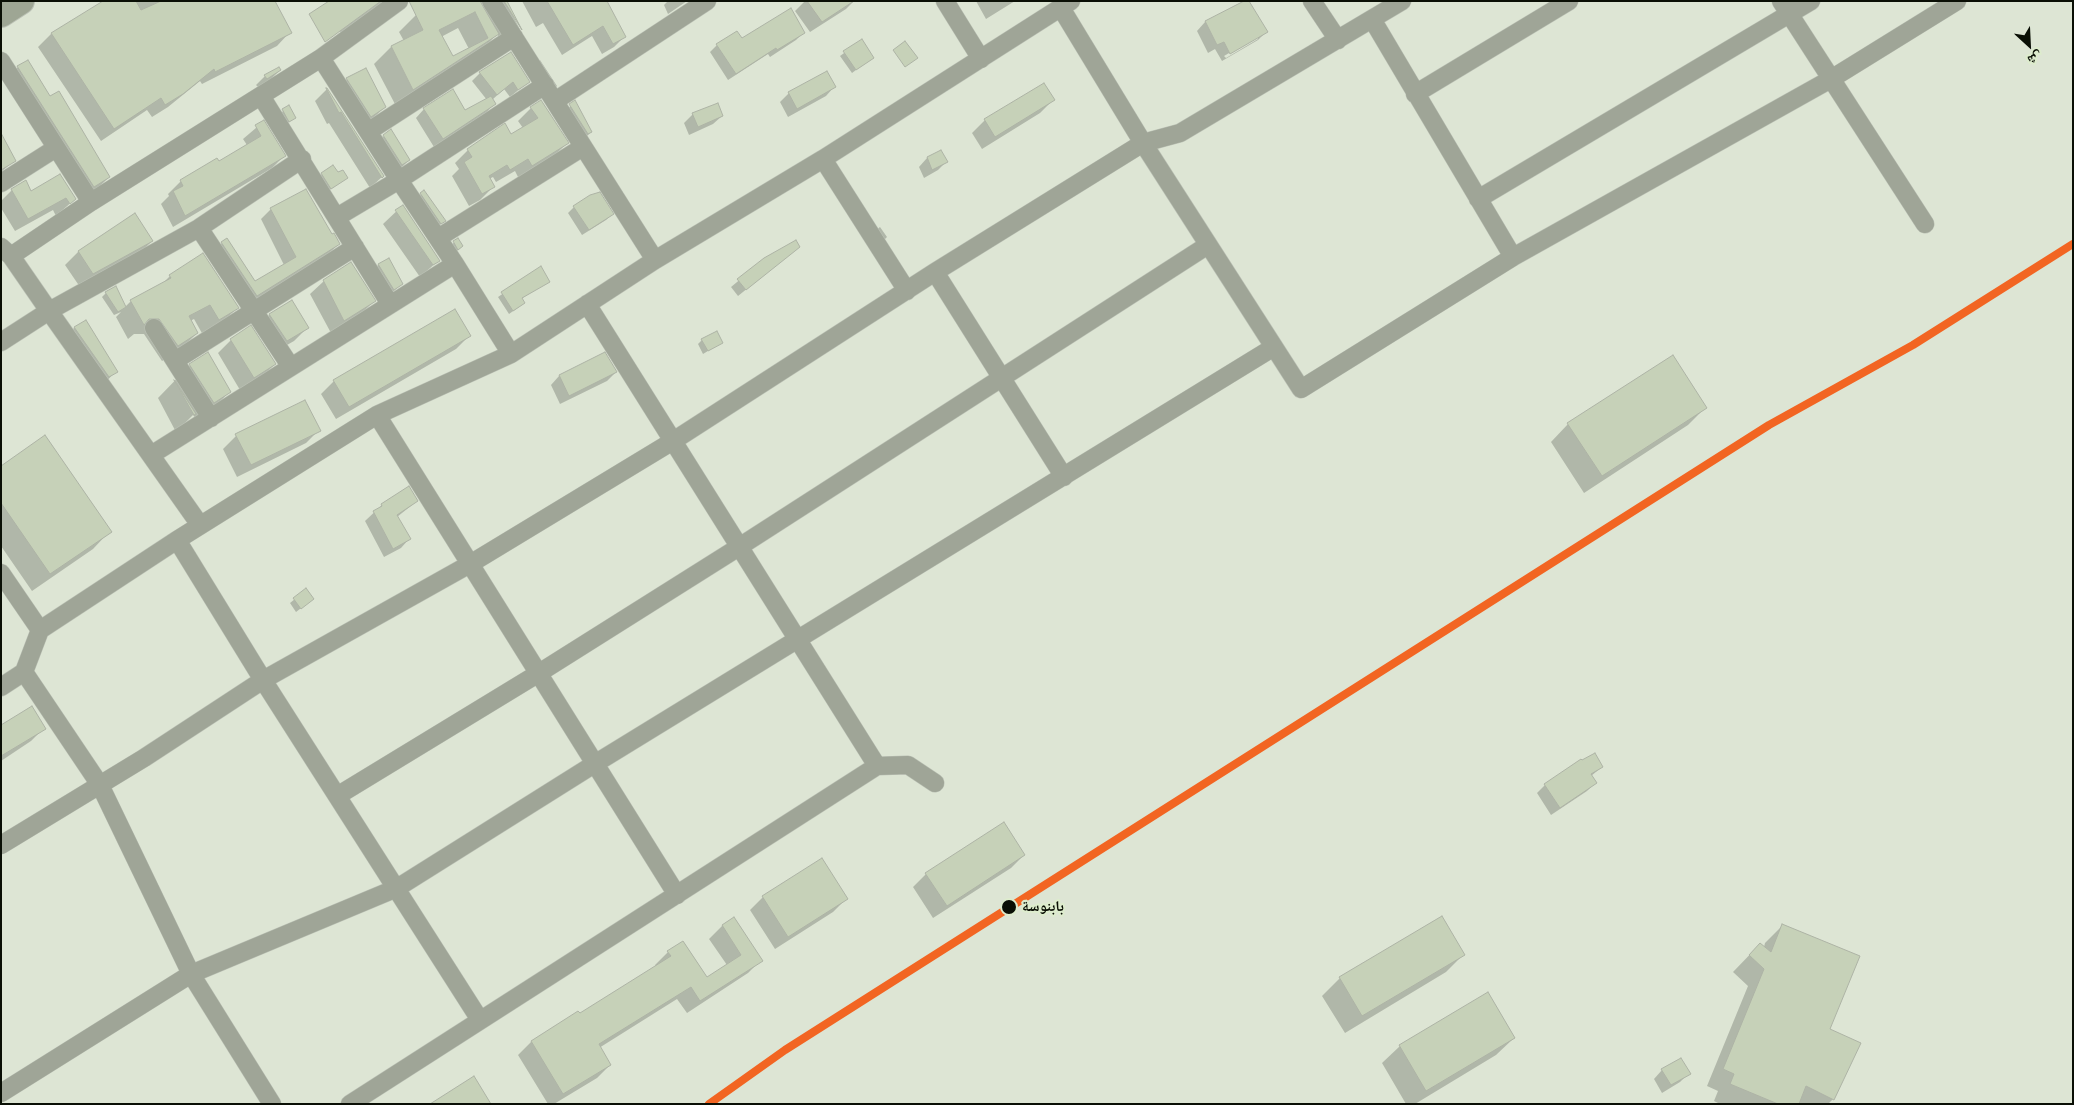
<!DOCTYPE html>
<meta charset="utf-8">
<style>
body{margin:0}
#map{position:relative;width:2074px;height:1105px;overflow:hidden;background:#dde5d4;font-family:"Open Sans","Noto Naskh Arabic",sans-serif}
canvas{display:block}
.frame{position:absolute;inset:0;border:2px solid #0a0f05;pointer-events:none}
.north{position:absolute;left:2004px;top:20px;width:50px;height:50px;-webkit-text-stroke:4px #ddeccd;paint-order:stroke;rotate:155deg;font-size:14px;font-weight:700;line-height:20px;text-align:center;color:#0a0f05}
.north::after{content:'';display:block;margin:auto;width:18px;height:22px;background:#0a0f05;clip-path:polygon(50% 0,100% 100%,50% 72%,0 100%)}
</style>
<div id="map">
<canvas width="2074" height="1105"></canvas>
<div class="frame"></div>
<div class="north">ش</div>
</div>
<script>
const context = document.querySelector('canvas').getContext('2d');
context.lineJoin = 'round';
function fillPath(path, color) { context.fillStyle = color; context.fill(path, 'evenodd'); }
const toPath = rows => new Path2D(rows.map(r => 'M' + r).join(''));
function stroke(path, color, width, dash) { context.strokeStyle = color; context.lineWidth = width; context.lineCap = dash ? 'butt' : 'round'; context.setLineDash(dash || []); context.stroke(path); }
function write(font, color, halo, rows, align = 'center') {
  context.font = font + ' "Open Sans","Noto Naskh Arabic",sans-serif'; context.lineWidth = 4; context.setLineDash([]); context.textBaseline = 'middle'; context.strokeStyle = halo; context.fillStyle = color; for (const [text, x, y, turn = 0] of rows) {
    context.save(); context.translate(x, y); context.rotate((+turn || 0) * Math.PI / 180); context.textAlign = isNaN(turn) ? turn : align; if (halo) context.strokeText(text, 0, 0); context.fillText(text, 0, 0); context.restore();
  }
}
fillPath(toPath([
 [106,1,274,1,290,32,277,46,202,84,200,81,168,107,152,117,147,110,101,141,38,47,51,34],
 [327,1,398,1,379,5,341,33,328,9,330,6],
 [444,1,506,1,520,30,505,46,497,34,481,51,396,106,374,64,391,47,404,41,399,32,416,15],
 [458,28,469,49,452,58,441,37],
 [522,1,605,1,625,36,614,47,602,54,592,36,562,55,543,23,536,27],
 [668,1,687,1,668,14,664,5],
 [805,1,854,1,846,9,810,32,795,11],
 [976,1,1015,1,986,19],
 [1246,1,1266,32,1258,40,1222,61,1215,49,1208,53,1197,31,1205,22],
 [1258,36,1258,39,1226,58,1224,56],
 [803,33,796,40,770,57,768,54,728,80,710,52,717,45],
 [862,40,868,61,852,73,840,56],
 [510,54,528,82,510,97,504,89,492,100,494,104,486,113,434,147,416,118,424,109,465,111,487,100,472,81,480,73],
 [540,60,557,86,549,94,532,68],
 [27,61,49,98,109,177,96,190,81,200,5,80,18,67],
 [278,68,280,70,271,79,258,87,256,85,265,76],
 [347,79,385,107,373,118,360,127,336,90],
 [834,87,826,96,788,117,780,102,789,93],
 [327,89,383,176,370,188,329,123,327,124,315,101],
 [1053,100,1040,113,982,149,972,133,985,120],
 [575,102,591,132,578,145,557,118],
 [288,107,294,117,281,130,269,123],
 [531,108,567,143,554,156,519,179,515,171,496,182,493,177,489,179,493,187,480,200,469,206,452,176,459,169,455,163,468,150,510,136,523,128,518,121],
 [693,114,722,116,713,124,689,135,684,123],
 [263,122,284,156,272,168,173,227,161,204,169,196,168,194,181,181,217,160,219,163,247,145,243,139],
 [1,136,14,161,1,172],
 [383,136,409,160,396,173,370,149],
 [941,151,946,162,938,170,924,178,919,167,927,158],
 [322,174,346,178,327,192,318,178],
 [12,190,31,192,75,199,56,216,53,210,15,231,1,208,1,201],
 [421,194,444,221,431,234,408,207],
 [402,206,438,261,420,277,383,224],
 [574,207,612,214,606,220,582,235,568,213],
 [271,209,332,236,339,244,328,254,246,306,211,253,222,243,254,283,284,265,261,219],
 [134,215,152,241,139,254,80,287,65,265,78,252],
 [880,227,887,237,882,242,875,231],
 [457,240,462,246,449,259,440,255],
 [799,247,738,296,731,287,765,259],
 [203,255,237,308,222,323,203,335,194,319,190,321,197,333,181,349,162,361,144,334,134,334,128,339,116,317,121,312,114,315,102,297,106,293,125,307,131,301,161,285,170,276],
 [388,260,401,284,388,297,365,278,378,265],
 [541,268,549,281,521,299,519,307,509,314,498,297],
 [324,281,374,301,361,314,331,333,310,294],
 [291,301,307,328,294,341,273,353,256,328,269,315],
 [86,321,116,371,103,385,61,341,74,328],
 [469,336,456,349,336,419,321,394,334,381],
 [231,340,275,364,262,377,240,390,218,353],
 [702,340,721,343,703,354,698,344],
 [604,354,616,372,607,381,560,404,551,385,559,376],
 [190,365,229,392,212,410,196,419,193,415,176,432,158,398],
 [1705,408,1688,425,1584,493,1551,442,1568,424],
 [319,430,306,443,237,477,223,449,236,436],
 [1,467,110,531,93,549,32,591,1,546],
 [417,501,397,517,409,539,401,548,384,557,365,521,382,505],
 [306,590,313,599,296,612,290,603],
 [44,728,31,741,1,761,1,734],
 [1602,767,1591,776,1595,783,1587,791,1551,815,1537,793,1545,785],
 [1024,855,1011,868,933,918,913,887,926,874],
 [763,897,846,899,833,912,775,949,750,910],
 [733,918,761,960,748,973,687,1013,677,999,599,1048,610,1065,597,1078,554,1104,548,1104,518,1055,531,1042,578,1013,579,1015,656,967,655,965,668,952,707,978,727,965,709,939,722,926],
 [1441,918,1463,955,1446,972,1345,1033,1322,996,1340,978],
 [1782,926,1829,1029,1833,1099,1828,1104,1720,1104,1714,1101,1718,1091,1707,1086,1748,986,1733,972,1760,944,1764,947,1765,943],
 [1514,1038,1496,1055,1415,1104,1406,1104,1382,1063,1400,1046],
 [1662,1070,1689,1073,1680,1082,1662,1093,1654,1079]
]), '#0003');
const building = toPath([
 [103,1,136,1,141,10,161,1,275,1,292,33,215,72,214,69,183,94,165,105,161,98,114,129,51,33,103,1],
 [329,1,381,1,325,42,309,14,329,1],
 [409,1,480,1,499,34,413,90,391,46,423,30,409,1],
 [475,12,488,38,453,56,439,30,475,12],
 [504,1,507,1,522,30,504,1],
 [547,1,607,1,626,37,613,44,603,26,573,45,547,1],
 [807,1,854,1,822,22,807,1],
 [1244,1,1249,1,1268,32,1230,54,1224,42,1217,45,1205,21,1244,1],
 [791,8,805,33,777,50,776,48,736,74,716,44,737,31,742,38,791,8],
 [862,39,874,58,856,70,843,51,862,39],
 [905,41,918,58,905,67,893,50,905,41],
 [511,52,530,82,518,90,513,82,497,95,479,72,511,52],
 [28,60,50,96,59,91,110,177,94,187,17,66,28,60],
 [279,67,281,70,267,79,264,75,279,67],
 [366,68,386,107,371,117,346,78,366,68],
 [827,71,836,87,797,109,788,92,827,71],
 [1044,83,1055,100,995,137,984,119,1044,83],
 [326,88,327,88,384,176,382,178,341,112,339,113,326,88],
 [453,89,465,110,491,96,496,104,443,139,423,108,453,89],
 [541,100,569,143,532,166,528,159,510,170,507,165,489,176,495,187,482,194,464,162,472,157,467,149,505,123,511,134,538,118,530,107,541,100],
 [575,100,592,132,588,134,569,104,575,100],
 [718,103,723,116,698,127,692,113,718,103],
 [289,105,296,118,289,122,282,109,289,105],
 [264,120,286,156,185,216,173,191,183,186,180,180,217,158,219,161,261,136,255,125,264,120],
 [391,129,410,160,402,165,383,135,391,129],
 [1,133,16,161,1,170,1,133],
 [941,150,948,162,932,170,927,157,941,150],
 [333,165,338,172,343,170,348,178,331,189,321,173,333,165],
 [60,174,76,199,70,204,66,198,28,219,11,189,26,180,31,191,60,174],
 [306,189,332,234,334,233,340,244,257,296,221,242,227,238,255,281,296,257,270,208,306,189],
 [424,190,446,221,441,224,420,193,424,190],
 [600,192,614,214,589,230,573,206,590,195,600,192],
 [403,205,440,261,433,265,395,210,403,205],
 [135,213,153,241,93,274,78,251,135,213],
 [458,238,463,246,458,250,453,241,458,238],
 [796,240,800,247,746,290,737,279,764,258,796,240],
 [203,253,239,308,219,320,210,305,189,316,198,333,178,346,159,319,149,319,144,325,130,300,171,278,169,275,203,253],
 [389,258,403,284,394,290,378,264,389,258],
 [351,262,376,301,344,321,323,280,351,262],
 [541,266,550,282,522,298,525,303,513,311,501,292,541,266],
 [116,286,126,307,118,312,105,292,116,286],
 [292,300,309,328,287,341,269,314,292,300],
 [455,309,471,336,349,407,333,380,455,309],
 [86,320,118,372,109,377,74,327,86,320],
 [251,325,276,364,254,378,230,339,251,325],
 [717,331,723,343,708,351,701,339,717,331],
 [208,352,231,392,214,403,189,364,208,352],
 [605,352,617,372,569,396,559,375,605,352],
 [1673,355,1707,408,1602,476,1567,423,1673,355],
 [174,380,196,414,194,415,174,380],
 [305,400,321,431,251,465,235,434,305,400],
 [45,435,112,532,50,574,1,503,1,466,45,435],
 [409,486,418,501,397,515,411,539,393,549,373,511,382,506,381,504,409,486],
 [306,588,314,599,301,609,293,598,306,588],
 [32,706,46,729,1,756,1,725,32,706],
 [1595,753,1603,767,1591,774,1597,783,1560,808,1544,784,1581,759,1582,760,1595,753],
 [1004,822,1025,855,947,906,925,873,1004,822],
 [822,858,848,899,788,937,762,896,822,858],
 [1442,916,1465,955,1362,1016,1339,977,1442,916],
 [734,917,763,961,700,1001,691,987,599,1044,611,1065,563,1094,531,1041,578,1011,580,1013,671,956,667,951,683,941,707,977,741,955,722,925,734,917],
 [1782,924,1860,956,1830,1029,1861,1043,1834,1100,1806,1086,1799,1104,1778,1104,1730,1084,1734,1074,1723,1069,1764,969,1749,955,1760,943,1771,952,1782,924],
 [1488,992,1515,1038,1426,1091,1399,1045,1488,992],
 [1681,1058,1691,1074,1671,1085,1661,1069,1681,1058],
 [474,1076,491,1104,430,1104,474,1076]
]);
fillPath(building, '#c6d1b8');
stroke(building, '#adb3a5', 1);
const minor = toPath([
 [491,1,655,260],
 [945,1,981,59],
 [1312,1,1338,40],
 [1781,1,1925,224],
 [1061,8,1143,143,1301,389,1513,257,1831,79,1957,1],
 [1372,19,1513,257],
 [321,58,399,180,455,264,511,354],
 [1,61,91,202],
 [1415,94,1569,1],
 [261,96,390,304],
 [555,101,707,1],
 [369,131,514,37],
 [823,159,907,291],
 [1,183,56,148],
 [1478,199,1811,1],
 [337,217,399,180,545,85],
 [199,228,291,367],
 [438,238,583,147],
 [1,247,11,256,49,311,200,525],
 [11,256,91,202,321,58,399,1],
 [935,272,1064,477],
 [587,304,877,766,908,765,935,783],
 [154,328,211,418],
 [1,342,49,311,199,228,302,159],
 [176,360,355,247],
 [377,415,677,895],
 [151,455,455,264],
 [177,540,263,680,480,1020],
 [1,573,40,630],
 [24,672,100,785,191,974,272,1104],
 [1,687,24,672,40,630,177,540,377,415,511,354,655,260,823,159,1071,1],
 [337,796,539,673,739,547,1208,245],
 [1,845,144,758,263,680,470,564,673,441,935,272,1143,143,1180,133,1402,1],
 [1,1093,191,974,397,888,596,763,1274,347],
 [350,1104,877,766]
]);
const primary = toPath([
 [1,14,21,1]
]);
stroke(minor, '#bbc1b5', 19);
stroke(primary, '#bbc1b5', 28);
stroke(minor, '#9fa597', 18);
stroke(primary, '#9ea694', 26);
stroke(toPath([
 [709,1104,785,1050,1769,425,1913,345,2073,244]
]), '#f26522', 8);
for (const [x, y, r, color] of [
 [1009,907,8,"#0a0f05"]
]) { const dot = new Path2D(); dot.arc(x, y, r, 0, 2 * Math.PI); context.fillStyle = color; context.fill(dot); stroke(dot, '#ddeccd', 2); }
write('bold 15px', '#0a0f05', '#ddeccd', [
 ["بابنوسة",1022,907]
], 'left');
</script>
